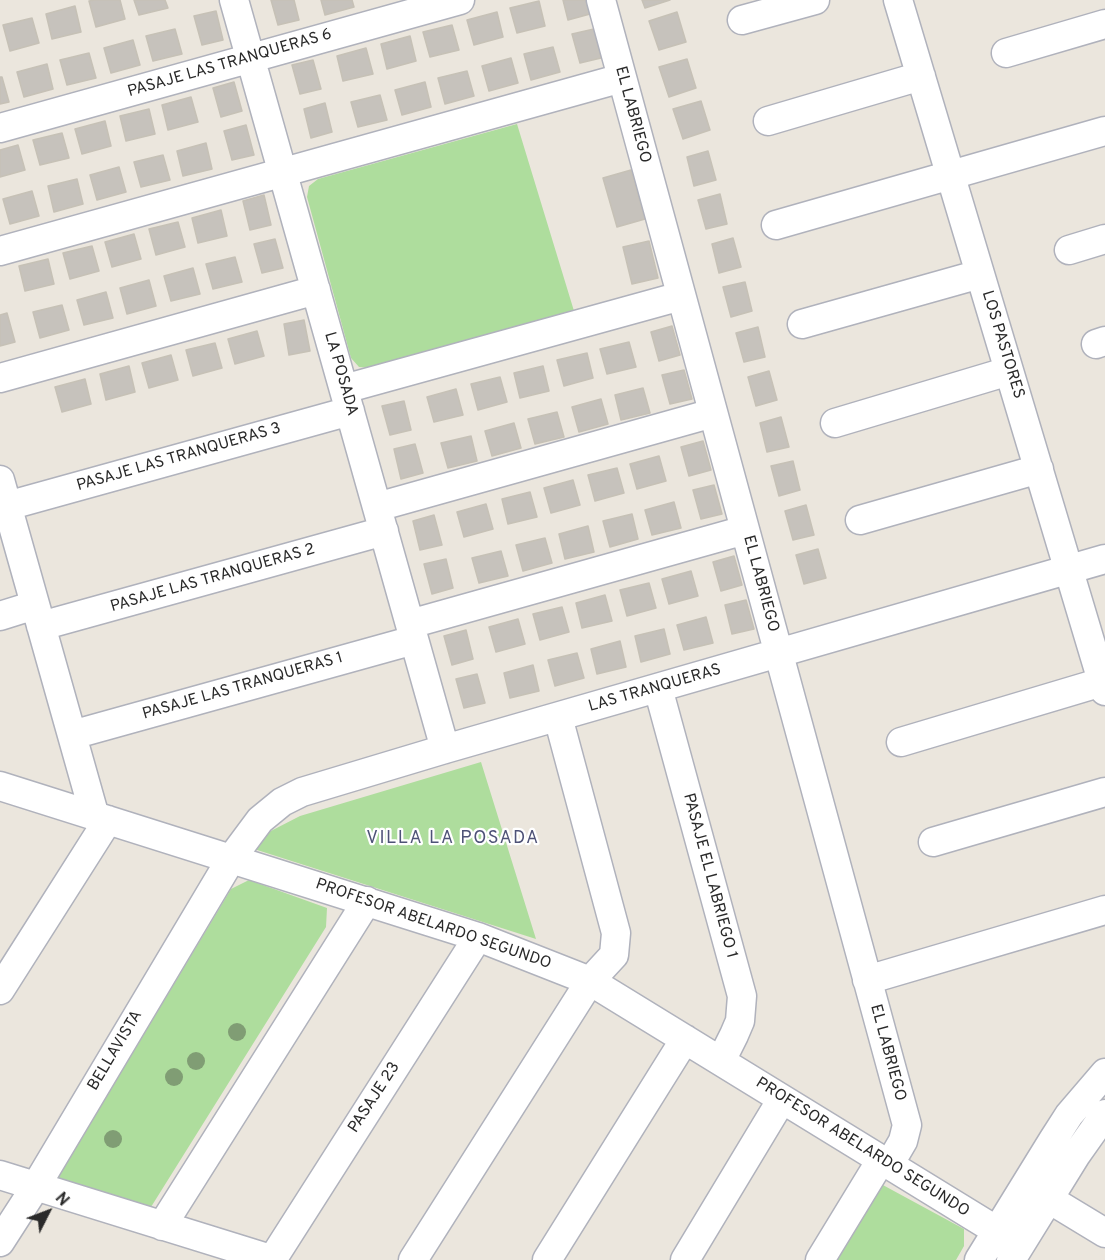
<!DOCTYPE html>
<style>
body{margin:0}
#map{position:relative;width:1105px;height:1260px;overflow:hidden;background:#ebe6dd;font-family:Overpass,sans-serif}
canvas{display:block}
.north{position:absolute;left:18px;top:1182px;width:60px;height:60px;-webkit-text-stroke:4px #fff;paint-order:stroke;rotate:48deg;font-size:16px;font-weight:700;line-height:24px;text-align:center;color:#2a2a2a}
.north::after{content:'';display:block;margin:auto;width:21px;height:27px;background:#2a2a2a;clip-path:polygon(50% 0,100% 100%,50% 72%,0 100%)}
</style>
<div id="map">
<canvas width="1105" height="1260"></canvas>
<div class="north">N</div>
</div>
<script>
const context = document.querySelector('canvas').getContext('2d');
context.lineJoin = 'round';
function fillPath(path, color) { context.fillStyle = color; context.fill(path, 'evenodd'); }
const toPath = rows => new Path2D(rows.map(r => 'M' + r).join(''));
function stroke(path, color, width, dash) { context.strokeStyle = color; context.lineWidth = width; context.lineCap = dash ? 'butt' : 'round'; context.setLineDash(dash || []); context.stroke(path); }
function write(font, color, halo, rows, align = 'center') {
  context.font = font + ' Overpass,sans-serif'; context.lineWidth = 4.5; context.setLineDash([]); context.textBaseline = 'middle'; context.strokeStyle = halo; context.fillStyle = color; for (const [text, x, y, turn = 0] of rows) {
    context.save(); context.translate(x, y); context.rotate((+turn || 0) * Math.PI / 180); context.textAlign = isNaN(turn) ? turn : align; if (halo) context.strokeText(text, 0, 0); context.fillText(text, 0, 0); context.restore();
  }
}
fillPath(toPath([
 [517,124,574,311,371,368,359,367,351,358,307,197,309,186,318,179],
 [481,762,536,939,254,849,265,834,300,816],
 [249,880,327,908,326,927,151,1207,57,1179,231,889],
 [881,1184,964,1229,964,1246,956,1260,837,1260]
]), '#aedd9d');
const building = toPath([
 [95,0,120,0,125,19,96,27,89,1,95,0],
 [134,0,165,0,168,8,139,15,134,0],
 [271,0,294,0,299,20,278,25,271,0],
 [321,0,352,0,354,7,325,15,321,0],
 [563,0,586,0,590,14,568,20,563,0],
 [642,0,670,0,645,8,642,0],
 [539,1,545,26,517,33,510,8,539,1],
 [75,6,81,32,52,39,46,14,75,6],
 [216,11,223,40,202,45,194,16,216,11],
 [497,12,503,37,474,45,467,20,497,12],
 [677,12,686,42,659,50,649,21,677,12],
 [32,18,39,43,10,51,3,25,32,18],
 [452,25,459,50,430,57,423,32,452,25],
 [175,29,182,54,153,61,146,36,175,29],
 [594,29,601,58,580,63,572,34,594,29],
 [410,36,416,61,387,69,381,44,410,36],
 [133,40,140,65,111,73,104,48,133,40],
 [553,47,560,72,531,80,524,54,553,47],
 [366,48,373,74,343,81,337,56,366,48],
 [89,53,96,78,67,85,60,60,89,53],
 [511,58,518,83,489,91,482,66,511,58],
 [687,59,696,88,669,97,659,67,687,59],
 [313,60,321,89,300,94,292,65,313,60],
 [47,64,53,89,24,97,17,72,47,64],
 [467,71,474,96,445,104,438,78,467,71],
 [0,77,2,77,9,102,0,104,0,77],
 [234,82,242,111,221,117,213,88,234,82],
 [425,82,431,107,402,115,395,90,425,82],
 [380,95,387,120,358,127,351,102,380,95],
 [191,97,198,122,168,130,162,105,191,97],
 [701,101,710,130,683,139,673,109,701,101],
 [325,103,332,132,311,138,304,109,325,103],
 [149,109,155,134,126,141,120,116,149,109],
 [105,121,111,146,82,154,75,129,105,121],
 [246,125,254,155,232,160,224,131,246,125],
 [62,133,69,158,40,165,33,140,62,133],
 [206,143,212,169,183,176,177,151,206,143],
 [18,145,25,170,0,177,0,150,18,145],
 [708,151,716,180,694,186,687,157,708,151],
 [163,155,170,180,141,187,134,162,163,155],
 [119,167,126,192,97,200,90,175,119,167],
 [631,170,645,219,617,227,603,178,631,170],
 [77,179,83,204,54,212,48,186,77,179],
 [32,191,39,216,10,224,3,199,32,191],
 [720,194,727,224,706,229,698,200,720,194],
 [264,195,271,225,250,230,243,201,264,195],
 [221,210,227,236,198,243,192,218,221,210],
 [178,222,185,247,156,255,149,229,178,222],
 [134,234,141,259,112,267,105,242,134,234],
 [733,238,741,267,719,273,712,244,733,238],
 [275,239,283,268,262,273,254,244,275,239],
 [649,241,658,278,632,284,623,247,649,241],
 [92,246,99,271,70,279,63,253,92,246],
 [235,257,242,282,213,289,206,264,235,257],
 [48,259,54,284,25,291,19,266,48,259],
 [193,268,200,294,171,301,164,276,193,268],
 [149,280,156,306,127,314,120,288,149,280],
 [745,282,752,311,731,317,723,287,745,282],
 [106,292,113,318,84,325,77,300,106,292],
 [62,305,69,330,40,338,33,312,62,305],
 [7,313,15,342,0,346,0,315,7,313],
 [304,320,310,351,289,355,284,324,304,320],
 [672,326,680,355,659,361,651,332,672,326],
 [758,327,765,357,744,362,736,333,758,327],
 [257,331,264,356,235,364,228,339,257,331],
 [629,342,636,367,607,374,600,349,629,342],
 [215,343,222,368,193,376,186,350,215,343],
 [587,353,593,378,564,386,557,360,587,353],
 [171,355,178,380,149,388,142,363,171,355],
 [129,366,135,392,106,400,100,374,129,366],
 [543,366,549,391,520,398,514,373,543,366],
 [684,370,692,399,670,404,662,375,684,370],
 [769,371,777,400,756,406,748,377,769,371],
 [500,377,507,402,478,410,471,384,500,377],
 [85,379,91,404,62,412,55,387,85,379],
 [643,388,650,413,621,420,615,395,643,388],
 [456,389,463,415,434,422,427,397,456,389],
 [601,399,608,424,579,432,572,407,601,399],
 [404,401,411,430,390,435,382,406,404,401],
 [557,412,564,437,535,444,528,419,557,412],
 [781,417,789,447,767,452,760,423,781,417],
 [514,423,521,448,492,456,485,431,514,423],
 [471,436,477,461,448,468,441,443,471,436],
 [703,441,711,470,689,476,681,447,703,441],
 [415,444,423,473,401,479,394,449,415,444],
 [659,456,666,481,637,489,630,464,659,456],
 [793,461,800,490,779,496,771,466,793,461],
 [617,468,624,493,595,501,588,475,617,468],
 [573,480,580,505,551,513,544,488,573,480],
 [714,485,722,514,701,519,693,490,714,485],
 [530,492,537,517,508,524,502,499,530,492],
 [674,502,681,528,652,535,645,510,674,502],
 [486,504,493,529,464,537,457,512,486,504],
 [806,505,814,535,793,540,785,511,806,505],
 [632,514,638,539,610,547,603,521,632,514],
 [434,515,442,545,420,550,413,521,434,515],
 [588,526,594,552,565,559,559,534,588,526],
 [545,538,552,563,523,571,516,545,545,538],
 [818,549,826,578,804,584,796,555,818,549],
 [501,551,508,576,479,583,472,558,501,551],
 [734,556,742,585,721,591,713,562,734,556],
 [446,559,453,588,432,594,424,564,446,559],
 [691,571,698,596,669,604,662,579,691,571],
 [649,583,656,608,627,616,620,590,649,583],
 [605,595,612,621,582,628,576,603,605,595],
 [746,600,754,629,732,634,725,605,746,600],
 [562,607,569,632,540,640,533,614,562,607],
 [706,617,713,643,684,650,677,625,706,617],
 [518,619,525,644,496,652,489,627,518,619],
 [664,629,670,654,641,662,635,636,664,629],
 [466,630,473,659,452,665,444,636,466,630],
 [620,641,626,667,597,674,591,649,620,641],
 [577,653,584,678,555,686,548,660,577,653],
 [533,665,539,691,510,698,504,673,533,665],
 [477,674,485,703,464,708,456,679,477,674]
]);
fillPath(building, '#c6c2bc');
stroke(building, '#c6c1b6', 1.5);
const minor = toPath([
 [234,0,445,749],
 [601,0,907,1125,903,1141,889,1165],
 [898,0,1105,691],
 [742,20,815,0],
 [1006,53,1105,24],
 [768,121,921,76],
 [0,128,460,0],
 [776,225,1105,131],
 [1069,250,1105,239],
 [0,251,622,78],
 [802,324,980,274],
 [1096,344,1105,341],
 [0,378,316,290],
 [344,389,681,296],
 [835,423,1009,371],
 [0,480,95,817],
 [7,506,350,411],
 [377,507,713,413],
 [860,520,1039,469],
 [0,616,35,605],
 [410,624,745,530],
 [41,626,384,531],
 [658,688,742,996,740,1021,734,1035,721,1061],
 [72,735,414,640],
 [901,742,1102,682],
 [0,786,478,937,590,981,1020,1245],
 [933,842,1105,792],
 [867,980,1105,910],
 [0,990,108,820],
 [0,1175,274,1260],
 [1049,1199,1105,1233],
 [162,1226,367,901],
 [0,1242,36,1186,231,859,260,820,282,802,302,792,445,749,1105,559],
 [272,1260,478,937],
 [413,1260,590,981,614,955,616,933,558,717],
 [547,1260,685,1039],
 [685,1260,782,1099],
 [820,1260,881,1160],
 [979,1260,1053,1140,1069,1115,1105,1073],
 [1011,1260,1076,1155,1105,1114]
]);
stroke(minor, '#b0b2bc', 31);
stroke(minor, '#fff', 28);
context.fillStyle = '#809d74';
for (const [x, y] of [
 [237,1032],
 [196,1061],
 [174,1077],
 [113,1139]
]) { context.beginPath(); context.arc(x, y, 9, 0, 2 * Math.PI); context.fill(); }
write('16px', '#2a2a2a', '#fff', [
 ["PASAJE LAS TRANQUERAS 6",230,64,-16],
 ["EL LABRIEGO",632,115,75],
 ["LOS PASTORES",1002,345,73],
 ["LA POSADA",340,374,74],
 ["PASAJE LAS TRANQUERAS 3",179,458,-16],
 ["PASAJE LAS TRANQUERAS 2",213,579,-16],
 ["EL LABRIEGO",760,584,75],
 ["PASAJE LAS TRANQUERAS 1",243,687,-16],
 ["LAS TRANQUERAS",655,689,-16],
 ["PASAJE EL LABRIEGO 1",709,876,75],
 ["PROFESOR ABELARDO SEGUNDO",433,925,19],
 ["BELLAVISTA",116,1051,-59],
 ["EL LABRIEGO",887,1053,75],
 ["PASAJE 23",375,1098,-57],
 ["PROFESOR ABELARDO SEGUNDO",862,1148,32]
]);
context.letterSpacing = '1.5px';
write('18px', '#4e5277', '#fff', [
 ["VILLA LA POSADA",453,839]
]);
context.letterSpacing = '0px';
</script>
